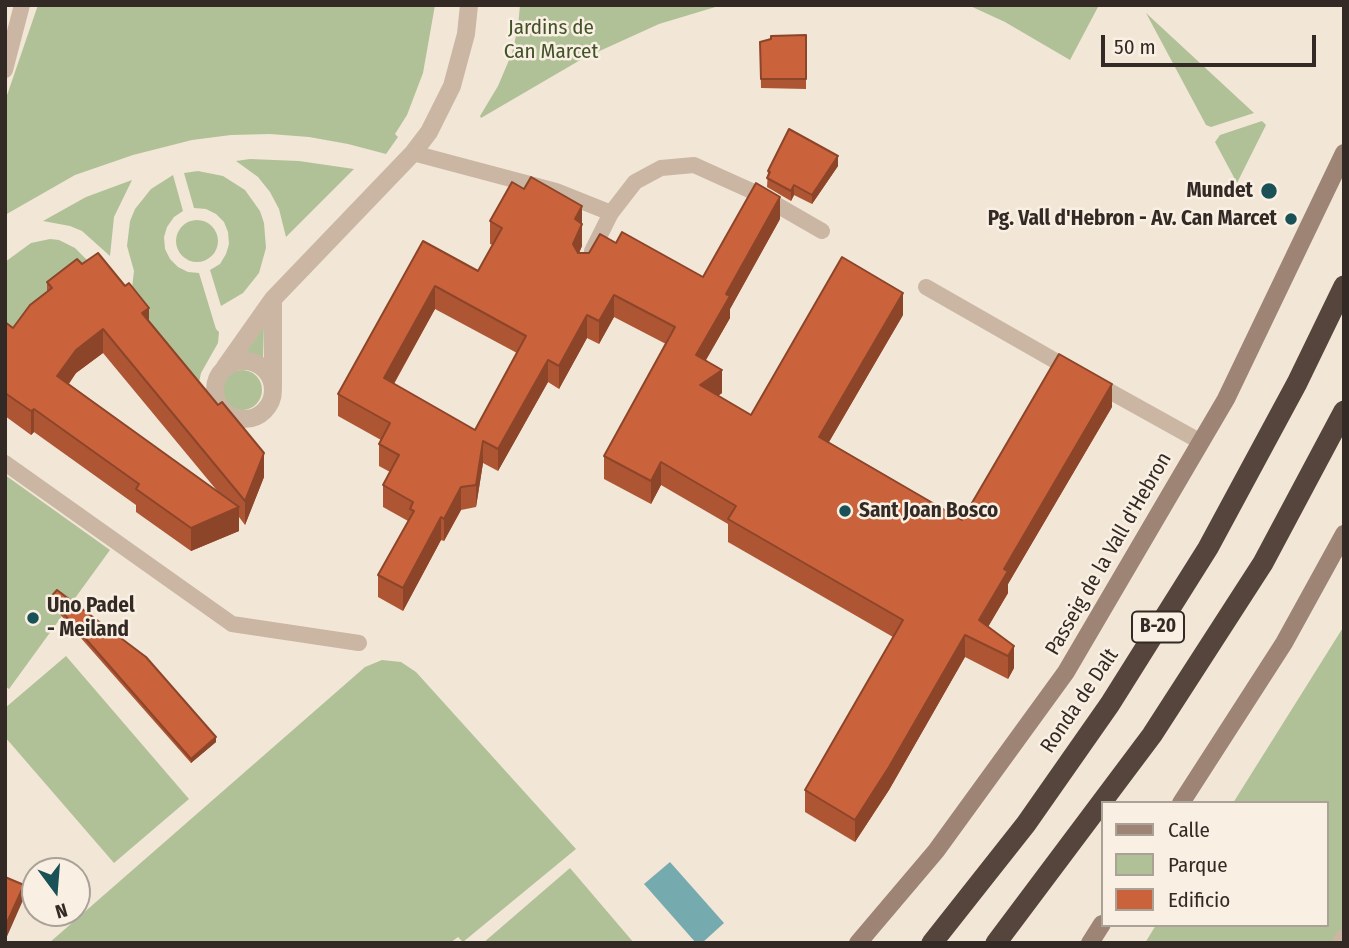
<!DOCTYPE html>
<style>
body{margin:0}
#map{position:relative;width:1349px;height:948px;overflow:hidden;background:#f2e6d7;font-family:"Fira Sans Condensed",sans-serif}
canvas{display:block}
.frame{position:absolute;inset:0;border:7px solid #342a25;pointer-events:none}
.legend{position:absolute;left:1101px;top:801px;width:228px;height:126px;box-sizing:border-box;background:#f9f0e3;border:2px solid #aaa197;margin:0;padding:9px 12px;list-style:none;font-size:21px;color:#342a25}
.legend li{display:flex;align-items:center;gap:14px;height:35px}
.legend b{width:35px;border:2px solid #aaa197}
.north{position:absolute;left:21px;top:857px;width:70px;height:70px;box-sizing:border-box;background:#f9f0e3;border:2px solid #aaa197;border-radius:50%;rotate:164deg;font-size:19px;font-weight:700;line-height:28px;text-align:center;color:#342a25}
.north::after{content:'';display:block;margin:auto;width:24px;height:32px;background:#1a5157;clip-path:polygon(50% 0,100% 100%,50% 72%,0 100%)}
.scale{position:absolute;left:1101px;top:35px;width:215px;height:32px;box-sizing:border-box;border:4px solid #342a25;border-top:0;padding-left:9px;font-size:21px;line-height:24px;white-space:nowrap;color:#342a25;-webkit-text-stroke:5px #f9f0e3;paint-order:stroke}
</style>
<div id="map">
<canvas width="1349" height="948"></canvas>
<div class="frame"></div>
<ul class="legend">
<li><b style="height:9px;background:#9d8474"></b>Calle</li>
<li><b style="height:19px;background:#b1c197"></b>Parque</li>
<li><b style="height:19px;background:#ca633c"></b>Edificio</li>
</ul>
<div class="north">N</div>
<div class="scale">50 m</div>
</div>
<script>
const context = document.querySelector('canvas').getContext('2d');
context.lineJoin = 'round';
function fillPath(path, color) { context.fillStyle = color; context.fill(path, 'evenodd'); }
const toPath = rows => new Path2D(rows.map(r => 'M' + r).join(''));
function stroke(path, color, width, dash) { context.strokeStyle = color; context.lineWidth = width; context.lineCap = dash ? 'butt' : 'round'; context.setLineDash(dash || []); context.stroke(path); }
function write(font, color, halo, rows, align = 'center') {
  context.font = font + ' "Fira Sans Condensed",sans-serif'; context.lineWidth = 5; context.setLineDash([]); context.textBaseline = 'middle'; context.strokeStyle = halo; context.fillStyle = color; for (const [text, x, y, turn = 0] of rows) {
    context.save(); context.translate(x, y); context.rotate((+turn || 0) * Math.PI / 180); context.textAlign = isNaN(turn) ? turn : align; if (halo) context.strokeText(text, 0, 0); context.fillText(text, 0, 0); context.restore();
  }
}
fillPath(toPath([
 [38,5,435,5,423,73,407,115,395,134,398,137,386,154,348,144,309,137,270,134,231,135,192,140,133,155,75,175,5,215,5,101],
 [520,5,722,5,659,24,582,59,481,118,480,116,498,86,512,53,518,27],
 [968,5,1099,5,1070,60,1005,22],
 [1146,13,1254,113,1211,127,1206,125],
 [1262,121,1266,125,1237,183,1215,142,1220,135],
 [250,159,299,161,354,169,286,237,279,209,270,192,258,177,236,161],
 [198,171,223,176,245,190,260,211,264,223,266,248,259,273,243,293,221,306,210,270,220,264,226,254,229,244,228,232,224,222,216,214,206,209,194,208,184,173],
 [173,175,183,211,174,217,167,227,164,237,165,249,170,259,178,267,188,272,199,273,216,329,219,332,218,343,201,373,197,392,145,326,131,296,134,271,127,246,130,221,135,209,151,189],
 [132,180,114,217,110,256,82,231,70,226,43,221,86,197],
 '176 241a21 21 0 1 1 42 0a21 21 0 1 1-42 0Z',
 [50,239,59,240,75,248,95,268,5,338,5,262,31,243],
 [264,325,263,360,244,355],
 '222 390a20 20 0 1 1 40 0a20 20 0 1 1-40 0Z',
 [5,475,110,550,9,689,5,686],
 [1344,626,1344,943,1145,943,1156,925,1326,925,1326,803,1233,803],
 [66,656,189,799,114,863,5,737,5,708],
 [382,660,401,662,416,672,576,849,463,942,458,937,450,943,49,943,365,667],
 [570,868,634,943,483,943]
]), '#b1c197');
fillPath(toPath([
 [670,862,724,923,702,943,696,943,644,884]
]), '#75abaf');
stroke(toPath([
 [5,70,22,5],
 [413,153,556,191,611,213],
 [592,251,611,213,635,182,661,168,694,165,756,193,822,231],
 [926,287,1073,371],
 [1093,382,1201,442],
 [5,463,232,624,359,643]
]), '#cab6a3', 16);
stroke(toPath([
 '215 390a29 29 0 1 1 58 0a29 29 0 1 1-58 0Z',
 [225,367,273,299],
 [273,387,273,299,413,153,429,132,452,86,466,34,469,5],
 [1341,943,1344,938]
]), '#cab6a3', 18);
stroke(toPath([
 [1181,803,1284,643,1344,534],
 [858,943,936,851,1066,672,1226,399,1344,153],
 [1090,943,1102,924]
]), '#9d8474', 18);
stroke(toPath([
 [932,943,1026,824,1110,704,1208,548,1297,383,1344,286],
 [996,943,1152,735,1263,563,1344,411]
]), '#56453c', 21);
fillPath(toPath([
 [806,35,806,89,761,88,760,42],
 [838,166,812,204,794,195,791,201,767,187,768,171],
 [524,189,582,206,582,246,579,253,589,253,616,243,703,277,780,219,730,309,730,318,706,360,722,393,718,396,751,415,903,315,829,442,962,520,1112,407,1008,584,1008,593,988,627,1014,646,1014,668,1008,679,965,657,889,790,855,842,805,812,805,790,893,637,728,542,728,524,661,485,651,504,604,479,604,456,666,344,614,317,599,344,587,338,559,389,548,382,498,471,483,463,476,507,461,510,444,541,441,540,403,611,378,597,378,575,408,521,383,507,383,485,390,472,379,466,379,444,381,440,338,416,338,394,423,241,478,271,493,245,490,244,490,221],
 [435,309,517,353,475,430,394,384],
 [82,264,149,322,264,477,245,525,239,517,239,531,191,551,136,512,136,505,34,432,31,435,5,416,5,322,13,328,47,292,47,282],
 [103,353,219,493,69,384,76,373],
 [50,598,216,742,191,763,50,603]
]), '#ae5534');
fillPath(toPath([
 [838,156,838,166,812,204,812,195],
 [794,185,794,195,791,201,791,191],
 [780,197,780,219,730,309,730,318,696,377,696,355,726,294],
 [582,206,582,246,573,267,573,244,575,219],
 [435,286,435,309,384,401,384,378],
 [903,293,903,315,819,459,819,437],
 [614,295,614,317,599,344,599,321],
 [149,308,149,331,142,313],
 [587,315,587,338,559,389,559,366],
 [103,329,103,353,76,373,57,399,57,376,76,350],
 [548,360,548,382,498,471,498,449],
 [722,370,722,393,700,408,700,385],
 [1112,384,1112,407,1008,584,1008,593,979,642,979,620,1004,569],
 [34,409,34,432,31,435,31,411],
 [483,441,483,463,476,507,476,485],
 [264,453,264,477,245,525,245,501],
 [661,462,661,485,651,504,651,481],
 [461,487,461,510,444,541,444,519],
 [239,507,239,531,191,551,191,528],
 [441,517,441,540,403,611,403,588],
 [965,635,965,657,889,790,855,842,855,820],
 [1014,646,1014,668,1008,679,1008,656],
 [216,737,216,742,191,763,191,759],
 [24,885,24,898,5,941,5,927]
]), '#8d452a');
const building = toPath([
 [806,35,806,79,761,79,760,42,771,39,771,36,806,35],
 [789,129,838,156,812,195,794,185,791,191,767,178,770,172,768,171,789,129],
 [531,177,582,206,575,219,582,224,573,244,578,253,589,253,600,234,616,243,622,232,703,277,756,183,780,197,726,294,730,296,696,355,722,370,700,385,751,415,842,257,903,293,819,437,962,520,1059,354,1112,384,1004,569,1008,571,979,620,1014,646,1008,656,965,635,889,767,855,820,805,790,903,620,728,519,736,506,661,462,651,481,604,456,675,327,614,295,599,321,587,315,559,366,548,360,498,449,483,441,476,485,461,487,444,519,441,517,403,588,378,575,414,511,410,509,413,502,383,485,399,455,379,444,390,423,338,394,423,241,478,271,502,228,490,221,512,182,524,189,531,177],
 [435,286,526,336,475,430,384,378,435,286],
 [98,253,125,286,129,283,149,308,142,313,218,405,222,402,264,453,245,501,103,329,76,350,57,376,239,507,191,528,136,489,139,484,34,409,31,411,5,393,5,322,13,328,30,305,52,288,47,282,77,259,82,264,98,253],
 [57,590,146,657,216,737,191,759,50,598,57,590],
 [5,877,24,885,5,927,5,877]
]);
fillPath(building, '#ca633c');
stroke(building, '#8d452a', 2);
for (const [x, y, r, color] of [
 [1269,191,9,"#1a5157"],
 [1291,219,7,"#1a5157"],
 [845,511,7,"#1a5157"],
 [33,618,7,"#1a5157"]
]) { const dot = new Path2D(); dot.arc(x, y, r, 0, 2 * Math.PI); context.fillStyle = color; context.fill(dot); stroke(dot, '#f9f0e3', 2.5); }
for (const [x, y, w] of [
 [1158,627,52]
]) { const box = new Path2D(); box.roundRect(x - w / 2, y - 15.5, w, 31, 5); context.fillStyle = '#f9f0e3'; context.fill(box); stroke(box, '#342a25', 2); }
write('bold 19px', '#342a25', null, [
 ["B-20",1158,627]
]);
write('21px', '#425328', '#f9f0e3', [
 ["Jardins de",551,28],
 ["Can Marcet",551,52]
]);
write('bold 21px', '#342a25', '#f9f0e3', [
 ["Mundet",1253,191],
 ["Pg. Vall d'Hebron - Av. Can Marcet",1277,219],
 ["Sant Joan Bosco",859,511,"left"],
 ["Uno Padel",47,606,"left"],
 ["- Meiland",47,630,"left"]
], 'right');
write('21px', '#342a25', '#f9f0e3', [
 ["Passeig de la Vall d'Hebron",1109,554,-60],
 ["Ronda de Dalt",1080,701,-56]
]);
</script>
